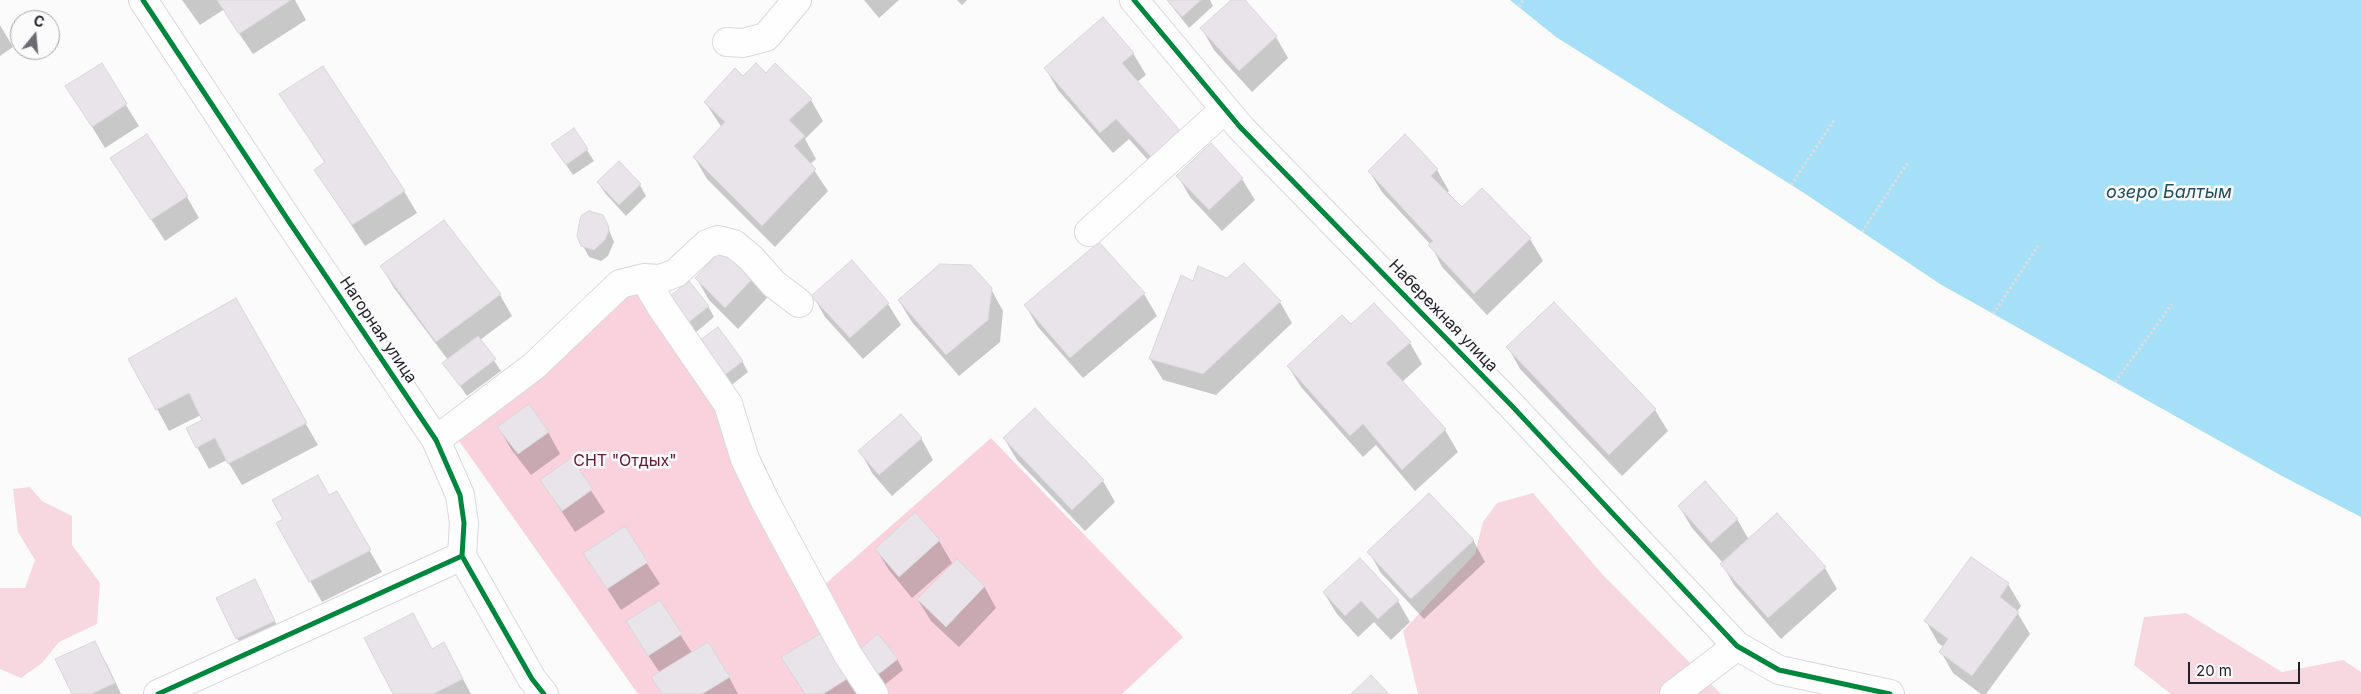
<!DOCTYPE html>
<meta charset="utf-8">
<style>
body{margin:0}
#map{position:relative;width:2361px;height:694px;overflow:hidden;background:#fbfbfb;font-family:Inter,sans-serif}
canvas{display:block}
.north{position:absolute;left:10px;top:10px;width:50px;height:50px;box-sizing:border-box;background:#fbfbfb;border:1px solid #a4a3a7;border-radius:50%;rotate:17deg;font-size:14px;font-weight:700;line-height:20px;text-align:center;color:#211f29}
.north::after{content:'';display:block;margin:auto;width:18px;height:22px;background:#6d6c72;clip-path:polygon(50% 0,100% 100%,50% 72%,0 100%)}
.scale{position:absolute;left:2188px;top:662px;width:112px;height:22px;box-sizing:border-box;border:2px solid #211f29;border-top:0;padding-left:6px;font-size:15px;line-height:18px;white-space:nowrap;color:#211f29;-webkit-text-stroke:4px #fbfbfb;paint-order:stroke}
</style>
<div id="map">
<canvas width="2361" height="694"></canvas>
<div class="north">С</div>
<div class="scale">20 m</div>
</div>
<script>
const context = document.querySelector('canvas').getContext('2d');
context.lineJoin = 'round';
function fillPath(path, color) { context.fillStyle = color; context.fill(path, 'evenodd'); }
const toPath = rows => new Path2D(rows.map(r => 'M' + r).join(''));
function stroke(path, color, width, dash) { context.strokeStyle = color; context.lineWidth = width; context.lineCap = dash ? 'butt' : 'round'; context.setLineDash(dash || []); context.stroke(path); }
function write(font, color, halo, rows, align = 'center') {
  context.font = font + ' Inter,sans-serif'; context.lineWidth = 5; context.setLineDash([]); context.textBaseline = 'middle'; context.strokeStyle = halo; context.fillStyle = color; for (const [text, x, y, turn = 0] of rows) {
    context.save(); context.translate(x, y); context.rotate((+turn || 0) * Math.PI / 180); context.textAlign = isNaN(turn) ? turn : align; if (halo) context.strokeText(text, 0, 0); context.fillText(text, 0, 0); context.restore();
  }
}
fillPath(toPath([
 [633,290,652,316,662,308,774,503,824,585,991,438,1183,637,1122,694,638,694,457,438]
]), '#fad2de');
fillPath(toPath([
 [30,487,42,501,72,516,72,545,100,583,97,624,59,642,42,663,21,678,0,669,0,588,25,588,35,560,18,532,13,489],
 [1533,493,1602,574,1721,694,1418,694,1403,631,1475,554,1483,522,1497,503],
 [2186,613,2282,672,2343,660,2361,672,2361,694,2171,694,2134,665,2144,617]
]), '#f7d7e0');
fillPath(toPath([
 [1510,0,2361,0,2361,517,2282,476,1940,284,1804,193,1556,37]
]), '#a6e0f8');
fillPath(toPath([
 [182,0,295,0,306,20,253,54,223,10,200,25],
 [864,0,899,0,879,18],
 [957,0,967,0,962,5],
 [1167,0,1210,0,1213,6,1189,28],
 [1233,0,1243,0,1276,37,1288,58,1252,92,1214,50,1202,29],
 [0,25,13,47,0,56],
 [1133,53,1146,75,1137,82,1166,180,1129,139,1113,153,1058,90,1046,69],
 [101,65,139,126,105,148,67,86],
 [766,74,811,100,823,121,805,139,816,159,810,164,828,191,775,247,707,179,694,157,722,128,705,102,743,78],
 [281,95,404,191,417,213,365,246,315,170,325,163],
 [574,130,594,161,573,175,552,144],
 [1211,145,1242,179,1255,200,1222,231,1190,197,1178,176],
 [112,158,187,197,199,218,165,241],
 [1437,170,1449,191,1447,193,1462,209,1482,190,1530,239,1543,261,1487,315,1442,267,1431,245,1382,192,1369,171],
 [598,182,640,185,646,196,626,216,605,193],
 [604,218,614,242,608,256,601,261,589,257,583,246],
 [1099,244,1144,294,1157,316,1083,378,1038,327,1025,305],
 [852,262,888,304,901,325,863,359,825,317,813,296],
 [381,266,500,295,512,316,480,340,501,371,467,396,444,363,448,360,394,288],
 [754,277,767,298,738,329,709,300,697,279],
 [1194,282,1280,302,1292,323,1216,395,1163,380,1150,359],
 [991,289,1003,311,1000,342,959,376,912,322,899,301],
 [235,300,318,445,242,485,227,460,209,469,197,447,204,420,201,415,169,431,130,359],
 [1554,304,1655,410,1668,431,1622,476,1520,369,1508,347],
 [708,306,714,317,695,333,676,309],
 [1351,326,1410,343,1422,364,1402,382,1445,430,1458,452,1415,491,1376,445,1363,457,1301,387,1288,366],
 [704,355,742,361,748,372,728,388],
 [499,428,548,432,560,454,531,475,511,449],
 [921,438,933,460,892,496,872,473,860,451],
 [1004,438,1103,481,1115,502,1085,531,1017,460],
 [571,460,605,512,575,532,542,481],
 [336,493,382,572,322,602,310,581,329,497],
 [1679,506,1737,519,1749,540,1777,515,1825,568,1837,589,1781,639,1734,585,1722,564,1723,563,1692,528],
 [915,514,939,541,952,563,912,598,889,570,876,549],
 [624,528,660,584,621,610,585,554],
 [1473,540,1485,562,1424,619,1381,573,1369,552],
 [254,581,286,643,250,660,237,638],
 [2008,584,2021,606,2017,612,2030,634,1986,694,1981,694,1953,673,1941,652,1944,647,1938,643,1926,621],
 [984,586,996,608,959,647,931,621,918,600],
 [1324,593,1398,601,1410,622,1391,640,1374,622,1358,637,1337,614],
 [659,601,692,653,729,677,738,694,663,694,660,673,640,643],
 [413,615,432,650,456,666,471,694,394,694],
 [821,634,858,694,805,694,795,679,782,657],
 [94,643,107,664,121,694,74,694],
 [897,659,903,670,883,686,864,663]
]), '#0003');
const building = toPath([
 [217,0,291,0,239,34,217,0],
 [1167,0,1201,0,1182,17,1167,0],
 [1231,0,1245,0,1277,36,1239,71,1200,28,1231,0],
 [1103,17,1134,53,1122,63,1182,133,1153,159,1116,119,1100,133,1044,68,1103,17],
 [102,63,127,104,92,127,65,86,102,63],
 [756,63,766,73,775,63,812,99,789,120,805,136,794,146,816,169,762,226,693,157,725,122,704,102,735,68,743,76,756,63],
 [323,66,405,191,352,225,314,170,325,162,279,94,323,66],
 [574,128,588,149,566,165,551,144,574,128],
 [147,134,188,196,151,220,110,158,147,134],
 [1405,134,1438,169,1431,176,1462,207,1482,188,1531,238,1474,294,1428,245,1433,241,1368,171,1405,134],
 [1211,143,1243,178,1209,210,1176,176,1211,143],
 [619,161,641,184,619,205,597,182,619,161],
 [589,211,603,215,608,225,609,230,605,240,594,250,581,246,577,236,580,219,582,215,589,211],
 [444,220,501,294,436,342,380,266,444,220],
 [1099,242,1145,293,1070,358,1024,305,1099,242],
 [724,247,755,276,725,308,695,278,724,247],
 [852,260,889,303,850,338,811,296,852,260],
 [1244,263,1281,301,1203,374,1149,359,1181,275,1193,281,1198,266,1227,278,1244,263],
 [940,264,971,265,992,288,988,320,946,355,898,300,940,264],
 [689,281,709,306,688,323,668,298,689,281],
 [236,298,307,423,228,464,215,438,196,448,186,428,202,420,189,393,156,410,128,359,236,298],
 [1554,302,1656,409,1609,455,1506,347,1554,302],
 [1374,303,1411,342,1386,363,1446,429,1402,470,1363,424,1350,436,1287,366,1342,315,1351,324,1374,303],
 [718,327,743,361,721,378,700,340,718,327],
 [478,336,496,359,460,386,442,363,478,336],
 [529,404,549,432,518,454,497,427,529,404],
 [1035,408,1104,480,1072,510,1003,438,1035,408],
 [901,414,922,438,879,475,858,451,901,414],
 [571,458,593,489,562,511,540,480,571,458],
 [318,475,329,495,337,491,371,550,309,582,276,523,283,519,272,500,318,475],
 [1705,481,1738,519,1711,543,1678,506,1705,481],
 [1429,493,1474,540,1411,599,1367,552,1429,493],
 [915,512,940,540,899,577,875,549,915,512],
 [1777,513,1826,567,1768,618,1720,564,1777,513],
 [625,526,648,562,607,589,583,553,625,526],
 [1971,557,2009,583,2000,597,2019,612,1972,676,1939,652,1948,639,1924,621,1971,557],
 [1360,558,1399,600,1378,619,1361,601,1345,616,1323,592,1360,558],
 [957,559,985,586,946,627,917,599,957,559],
 [255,579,275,621,236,639,216,598,255,579],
 [660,600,682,634,648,656,626,621,660,600],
 [413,613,432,649,444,642,463,679,433,694,393,694,364,638,413,613],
 [821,633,850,677,823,694,805,694,781,657,821,633],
 [878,634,898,659,876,676,856,652,878,634],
 [95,641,115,683,91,694,72,694,55,659,95,641],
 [708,642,730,677,702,694,662,694,651,677,708,642],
 [1371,675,1389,694,1351,694,1371,675]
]);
fillPath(building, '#e9e4e9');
stroke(building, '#d9d6d9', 1);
const minor = toPath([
 [143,0,288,220,436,440,460,495,464,523,462,556,532,679,544,694],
 [1134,0,1240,127,1511,405,1737,646,1779,670,1890,694],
 [727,42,743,43,766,37,797,0],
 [1089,232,1225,109],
 [644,278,662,308,728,404,745,459,765,501,848,655,874,694],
 [436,440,534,366,620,284,644,278,660,279,676,273,707,244,718,240,734,244,751,258,774,284,799,303],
 [158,694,462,556],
 [1674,694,1737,646]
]);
stroke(minor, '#d9d8dd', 30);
stroke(toPath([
 [1519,7,1523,0],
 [1791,185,1835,119],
 [1862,232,1908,162],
 [1993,314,2038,246],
 [2115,382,2172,304]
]), '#ddd', 3, [2.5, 2.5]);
stroke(minor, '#fefefe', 28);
stroke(toPath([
 [143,0,288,220,436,440,460,495,464,523,462,556,532,679,544,694],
 [1134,0,1240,127,1511,405,1737,646,1779,670,1890,694],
 [158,694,462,556]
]), '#00873e', 5);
write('16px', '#211f29', '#fbfbfb', [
 ["Набережная улица",1443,316,46],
 ["Нагорная улица",378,330,56]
]);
write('16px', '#651336', '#fbfbfb', [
 ["СНТ \"Отдых\"",625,461]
]);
write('italic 18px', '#1f4e60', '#fbfbfb', [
 ["озеро Балтым",2169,193]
]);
</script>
